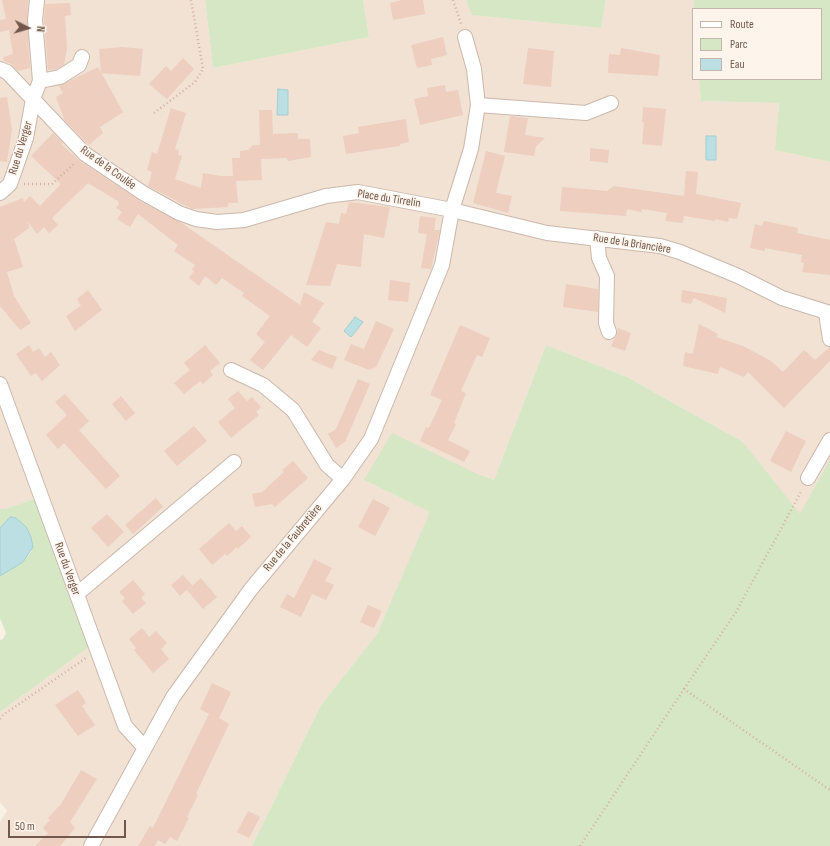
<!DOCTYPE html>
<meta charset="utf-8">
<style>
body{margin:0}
#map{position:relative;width:830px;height:846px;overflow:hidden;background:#faf1e5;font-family:"Sofia Sans Condensed",sans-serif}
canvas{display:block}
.legend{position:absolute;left:692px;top:8px;width:130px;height:72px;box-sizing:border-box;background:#fdf5eb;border:1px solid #c5b6ab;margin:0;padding:5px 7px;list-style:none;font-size:12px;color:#71574c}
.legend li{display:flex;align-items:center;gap:8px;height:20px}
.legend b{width:20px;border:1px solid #c5b6ab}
.north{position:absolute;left:8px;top:8px;width:40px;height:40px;-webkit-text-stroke:3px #fdf5eb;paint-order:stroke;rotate:95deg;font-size:11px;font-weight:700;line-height:16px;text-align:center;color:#71574c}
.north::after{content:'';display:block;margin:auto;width:14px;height:18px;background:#71574c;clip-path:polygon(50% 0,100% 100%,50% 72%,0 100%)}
.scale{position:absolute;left:8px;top:820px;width:118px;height:18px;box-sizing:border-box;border:2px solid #71574c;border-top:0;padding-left:5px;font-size:12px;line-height:14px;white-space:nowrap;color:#71574c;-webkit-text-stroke:3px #fdf5eb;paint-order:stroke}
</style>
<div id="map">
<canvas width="830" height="846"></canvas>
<ul class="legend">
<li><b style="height:5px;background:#fff"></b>Route</li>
<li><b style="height:11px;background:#d5e7c5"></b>Parc</li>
<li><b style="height:11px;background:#bbdfe2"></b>Eau</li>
</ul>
<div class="north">N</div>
<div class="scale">50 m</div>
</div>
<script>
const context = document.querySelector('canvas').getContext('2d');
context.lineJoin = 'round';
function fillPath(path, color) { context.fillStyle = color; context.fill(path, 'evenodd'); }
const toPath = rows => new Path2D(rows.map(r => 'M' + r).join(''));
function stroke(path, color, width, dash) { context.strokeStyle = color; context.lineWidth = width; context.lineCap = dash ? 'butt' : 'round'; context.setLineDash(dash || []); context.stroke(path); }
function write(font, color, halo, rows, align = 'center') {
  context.font = font + ' "Sofia Sans Condensed",sans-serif'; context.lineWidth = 3; context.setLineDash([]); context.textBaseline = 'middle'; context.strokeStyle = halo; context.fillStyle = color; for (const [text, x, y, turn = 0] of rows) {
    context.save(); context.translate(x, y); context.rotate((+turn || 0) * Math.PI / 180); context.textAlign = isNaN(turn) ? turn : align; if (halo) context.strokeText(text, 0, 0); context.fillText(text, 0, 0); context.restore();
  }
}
fillPath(toPath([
 [0,0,205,0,213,68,369,37,363,0,466,0,473,15,601,28,606,0,694,0,693,79,699,79,701,101,779,103,775,150,830,162,830,459,800,515,743,442,627,377,546,345,494,480,473,472,364,480,431,512,377,634,321,705,252,846,0,846,0,822,7,811,0,802,0,712,89,647,35,499,5,509,0,509]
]), '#f1e2d4');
fillPath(toPath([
 [205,0,363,0,369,37,213,68],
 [466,0,606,0,601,28,472,15],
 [694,0,830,0,830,162,775,150,779,103,701,101,699,79,821,79,821,9,694,9],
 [546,345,627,377,743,442,800,514,830,459,830,846,252,846,321,705,377,634,430,512,364,480,392,433,473,472,494,480],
 [35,499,89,647,0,712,0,640,3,639,6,633,0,618,0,576,23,562,32,551,0,528,0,509,5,509]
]), '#d5e7c5');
const water = toPath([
 [278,89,288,90,288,115,277,115,278,89],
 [706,136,716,136,716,160,706,160,706,136],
 [355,317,363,322,351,337,344,331,355,317],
 [10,517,16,518,26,527,31,537,33,547,23,562,0,576,0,528,10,517]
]);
fillPath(water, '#bbdfe2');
stroke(water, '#a2cfd3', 1);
fillPath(toPath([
 [2,0,28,0,27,21,30,68,18,71,11,64,4,61,3,57,13,54,9,30,0,32,0,20,6,19],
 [402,0,423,0,425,14,393,20,390,3],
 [70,3,71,15,65,16,67,49,64,65,57,69,48,70,44,20,45,4],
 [443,37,447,55,431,59,432,65,417,68,411,45],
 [122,47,143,49,140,76,101,73,99,49],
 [528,48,554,51,551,87,523,84],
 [621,48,660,55,658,76,608,73,609,54,620,55],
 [183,58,194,69,167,99,149,84,166,66,171,71],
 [98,67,123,112,100,127,103,133,89,145,65,121,56,97,63,93,59,86],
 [445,85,446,92,458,90,463,115,420,125,414,99,428,96,427,88],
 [7,97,12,130,7,162,0,161,0,98],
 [643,107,666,109,662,146,642,144,644,122,642,122],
 [171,108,186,113,175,149,179,150,178,155,182,156,175,179,201,188,203,173,221,176,233,176,232,158,240,158,240,151,248,150,253,145,260,145,259,110,272,110,273,134,298,133,298,139,310,139,311,157,288,161,287,158,261,159,262,180,236,181,238,203,228,203,228,207,192,209,148,186,152,172,147,170,152,152,157,154],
 [510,116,528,118,525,135,545,138,536,146,534,156,504,152],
 [406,119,409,142,400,144,400,146,346,154,343,136,359,133,358,127],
 [53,133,63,143,62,145,80,161,138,200,180,222,300,305,304,292,324,303,312,322,321,328,307,347,291,335,263,370,250,360,265,342,256,334,270,316,242,296,244,293,222,278,216,285,205,276,199,286,189,278,194,271,192,269,195,265,174,251,178,245,138,214,130,227,117,219,122,212,116,208,119,204,118,201,88,183,52,218,58,225,49,233,44,227,37,234,28,222,29,228,14,239,23,267,7,272,14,296,31,323,20,330,0,306,0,207,23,198,24,202,30,196,40,206,61,184,31,156],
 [590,148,609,150,608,163,590,161],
 [486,151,505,156,496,193,512,196,508,213,473,203],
 [686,171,698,172,696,194,741,203,737,219,729,218,728,222,715,219,715,221,684,216,683,223,665,221,667,213,642,209,641,212,627,209,626,216,560,211,562,187,607,191,614,186,684,196],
 [349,202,390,207,384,238,364,234,361,267,337,264,330,286,306,285,326,222,339,224,341,213,346,214],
 [420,216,436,218,434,230,440,230,431,269,421,268,427,234,418,233],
 [764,221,798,228,797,233,830,240,830,275,802,272,804,263,801,262,802,255,765,248,765,251,750,248,755,224,762,226],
 [390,280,410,283,408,302,388,300],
 [566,284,598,289,598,312,563,307],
 [88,290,102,310,75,331,66,316,81,306,77,299],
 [682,290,727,298,725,313,694,298,691,304,681,302],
 [376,321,394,329,376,367,369,370,344,360,351,344,364,349],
 [699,324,718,334,716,337,743,346,771,361,783,372,804,350,815,360,830,347,830,361,784,408,748,372,744,377,720,367,718,374,683,366,685,352,693,354],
 [460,325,490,338,482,357,477,355,461,391,466,393,454,423,456,424,448,440,470,451,464,462,420,441,426,427,429,428,442,400,430,395],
 [618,328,631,333,625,351,611,346,617,334],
 [29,345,33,352,39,348,45,357,51,352,60,365,42,381,36,373,31,376,16,354],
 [205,345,220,363,210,371,213,375,203,384,200,381,184,394,174,383,190,370,184,363],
 [319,350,337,357,332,369,311,360],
 [358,379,370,384,345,442,336,448,328,434,336,429],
 [238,391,247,401,252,397,261,407,256,412,259,415,231,438,218,422,235,408,228,399],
 [65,394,89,421,79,430,120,476,106,489,64,443,58,449,46,435,67,415,55,402],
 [121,396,135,413,126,421,112,404],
 [194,426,207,441,177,466,164,451],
 [786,431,806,441,791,472,770,461],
 [293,461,308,478,275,507,272,504,255,507,252,494,262,492,284,472,282,470],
 [156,498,163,507,133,534,125,525],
 [373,499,390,508,375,536,358,527],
 [107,514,124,532,108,547,91,528],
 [229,523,236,531,242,526,251,537,238,549,237,547,227,556,225,554,212,565,199,549],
 [314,559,332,568,325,581,334,585,326,600,312,594,301,617,280,607,287,594,294,598],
 [183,575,192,585,180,596,171,585],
 [201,578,217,597,203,609,187,590],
 [133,580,145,594,141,598,146,603,133,614,122,601,125,598,119,592],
 [368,605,382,611,374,628,360,622],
 [142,628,149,637,156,631,167,643,161,649,169,659,153,673,134,650,136,648,129,639],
 [212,683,231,692,219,718,229,724,196,794,198,795,187,817,189,818,177,841,170,837,165,844,158,840,155,846,138,846,150,826,153,828,209,714,200,709],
 [78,690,86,703,82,706,95,725,78,736,55,705],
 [81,770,97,779,70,822,75,828,60,846,35,846,48,833,43,828,50,820,48,818,61,804],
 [248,811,260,817,249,838,237,832]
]), '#edcebf');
const street = toPath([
 [0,69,7,72,85,154,143,193,179,213,196,219,217,222,244,220,326,196,358,192,452,210,547,233,660,246,680,252,738,276,782,298,830,313],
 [40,81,60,77,79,65,82,57],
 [478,105,586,113,611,103],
 [0,193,10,184,26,138,33,99,40,81,35,20,37,0],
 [597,238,599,258,607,276,606,323,609,332],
 [826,313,830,339],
 [231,370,263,385,293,410,327,465,343,479],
 [0,384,125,726,145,748],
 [808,478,830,440],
 [77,594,234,462],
 [91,846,173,697,251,589,343,479,371,439,442,265,452,210,471,149,478,105,474,69,465,37]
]);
stroke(street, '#cbb8ac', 16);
stroke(toPath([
 [453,0,461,24],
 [154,113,195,82,203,69,191,0],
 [24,184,52,184,75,163],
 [684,689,736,612,802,490],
 [0,719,3,715,86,658],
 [580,846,684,689,830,790]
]), '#d2b2a2', 2.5, [1, 3]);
stroke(street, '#fff', 14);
write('12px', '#71574c', '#fdf5eb', [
 ["Rue du Verger",21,148,-73],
 ["Rue de la Coulée",108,168,36],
 ["Place du Tirrelin",389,199,9],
 ["Rue de la Briancière",632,244,9],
 ["Rue de la Faubretière",293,538,-50],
 ["Rue du Verger",67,569,70]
]);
</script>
